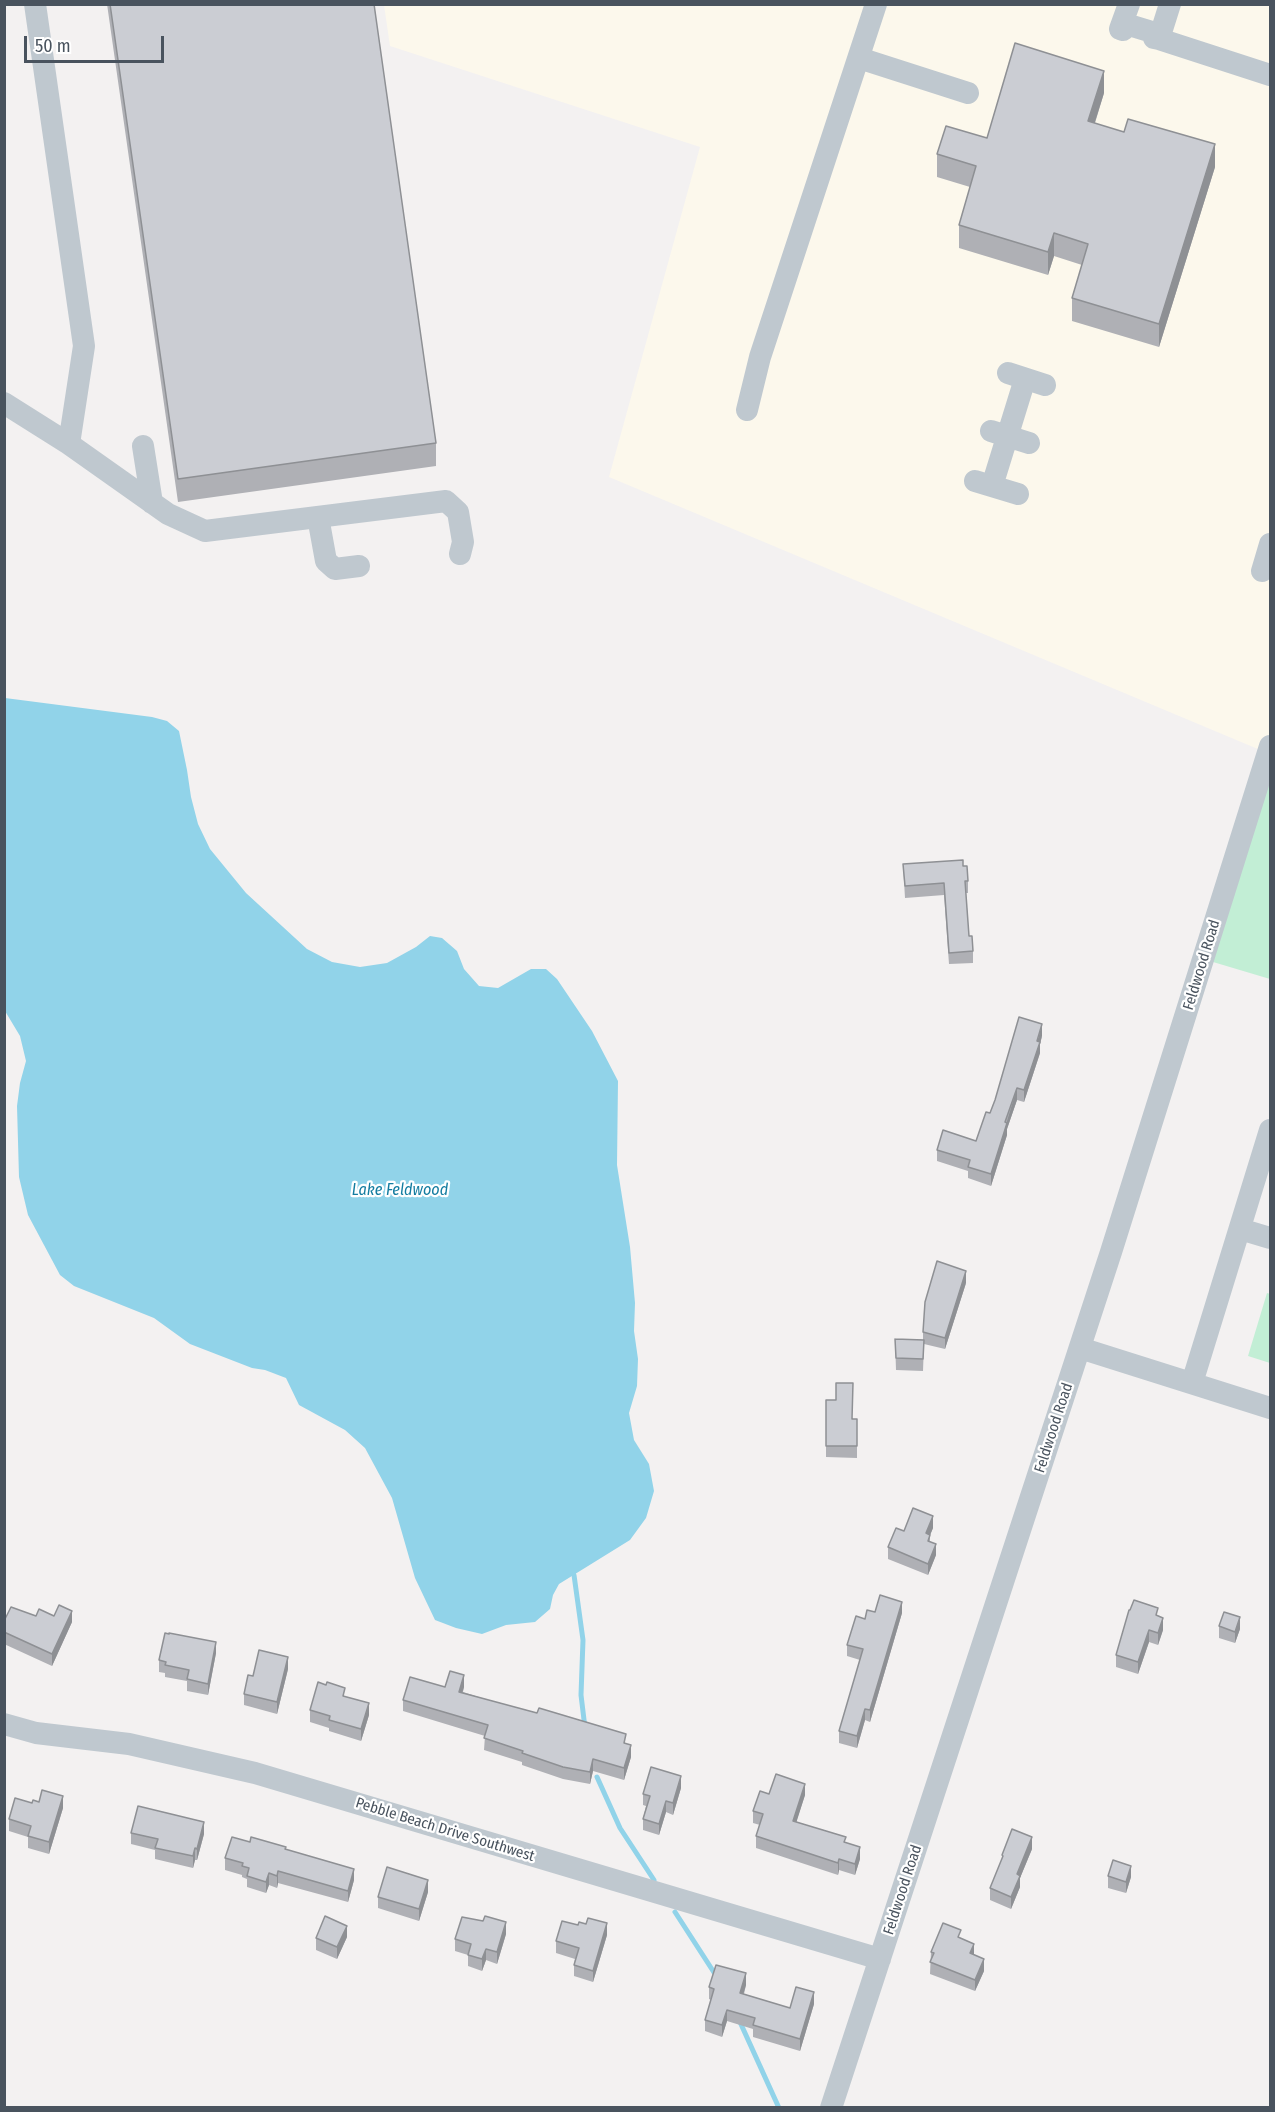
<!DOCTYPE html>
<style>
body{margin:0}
#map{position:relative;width:1275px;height:2112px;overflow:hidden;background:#f3f1f1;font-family:"Fira Sans Condensed",sans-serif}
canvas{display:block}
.frame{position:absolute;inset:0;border:6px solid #49535e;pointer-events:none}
.scale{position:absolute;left:24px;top:36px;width:140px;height:27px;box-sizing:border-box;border:3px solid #49535e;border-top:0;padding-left:8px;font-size:18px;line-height:21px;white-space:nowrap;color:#49535e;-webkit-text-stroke:4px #fff;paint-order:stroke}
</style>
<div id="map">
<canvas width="1275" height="2112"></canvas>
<div class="frame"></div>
<div class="scale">50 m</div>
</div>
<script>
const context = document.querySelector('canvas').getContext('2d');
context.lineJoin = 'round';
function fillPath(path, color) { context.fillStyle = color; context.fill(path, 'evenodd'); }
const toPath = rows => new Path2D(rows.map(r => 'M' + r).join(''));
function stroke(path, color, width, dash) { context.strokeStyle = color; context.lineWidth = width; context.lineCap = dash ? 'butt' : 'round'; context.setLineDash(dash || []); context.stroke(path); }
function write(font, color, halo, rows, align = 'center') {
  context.font = font + ' "Fira Sans Condensed",sans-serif'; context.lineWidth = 4.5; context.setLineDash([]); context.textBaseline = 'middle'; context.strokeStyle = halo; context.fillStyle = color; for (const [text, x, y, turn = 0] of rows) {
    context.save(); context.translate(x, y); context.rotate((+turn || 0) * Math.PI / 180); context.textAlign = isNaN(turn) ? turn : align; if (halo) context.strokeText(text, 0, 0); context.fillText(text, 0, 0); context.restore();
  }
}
fillPath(toPath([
 [384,5,1270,5,1270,738,1265,752,609,477,700,147,390,46]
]), '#fcf8ec');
fillPath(toPath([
 [1270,738,1270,979,1203,959],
 [1267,1293,1270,1294,1270,1363,1248,1356]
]), '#c2eed5');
fillPath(toPath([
 [5,698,152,717,167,721,179,731,187,770,191,797,198,824,210,849,246,893,307,949,332,962,360,967,387,963,416,947,430,936,442,938,457,951,464,969,479,986,498,988,531,969,546,969,557,979,592,1031,618,1081,617,1165,630,1247,635,1303,634,1331,638,1359,637,1386,629,1413,634,1440,649,1464,654,1491,646,1518,630,1540,559,1584,553,1595,550,1609,535,1622,506,1625,482,1634,456,1628,435,1620,415,1578,392,1498,365,1448,345,1430,299,1405,286,1378,265,1370,252,1368,190,1344,154,1318,74,1286,60,1275,28,1215,19,1177,17,1106,20,1083,26,1061,20,1036,5,1011]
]), '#91d3e9');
stroke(toPath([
 [574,1575,583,1640,581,1695,585,1728],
 [597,1777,620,1828,654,1880],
 [675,1912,715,1974],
 [740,2022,779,2108]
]), '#91d3e9', 5);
stroke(toPath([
 [35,4,84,346,69,444],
 [1129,4,1120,29,1123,30,1129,25,1152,32,1154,38,1159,39],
 [1170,4,1159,39,1270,75],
 [859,58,968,93],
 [1008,373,1045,385],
 [4,403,69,444,168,514,205,531,446,501,458,512,463,542,460,554],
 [747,410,760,357,876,4],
 [991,431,1029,443],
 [143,446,152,503],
 [975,481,1018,494],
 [992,486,1025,379],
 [318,517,326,561,335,569,359,566],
 [1262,571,1270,544],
 [1240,1229,1270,1238],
 [1080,1348,1270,1408],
 [1192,1383,1270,1130],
 [4,1724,36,1733,129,1744,255,1773,880,1959],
 [831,2108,1111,1252,1270,746]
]), '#bfc8cf', 22);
fillPath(toPath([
 [107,4,374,4,436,443,436,466,178,502],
 [1104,93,1095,123,1215,167,1159,347,1072,321,1072,298,1082,265,1054,256,1048,275,959,248,959,225,970,187,937,177,937,154,987,138],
 [903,864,963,866,968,881,968,893,966,893,969,936,973,951,973,963,949,964,944,895,905,898],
 [1042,1036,1040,1044,1040,1053,1024,1102,1017,1100,1007,1129,1007,1135,991,1186,968,1178,968,1171,937,1161,937,1150,976,1141,990,1113],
 [966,1283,945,1349,924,1344,923,1371,896,1370,895,1339,923,1340,923,1332],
 [826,1400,836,1400,853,1419,857,1419,857,1458,826,1457],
 [933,1528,930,1535,930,1541,936,1555,928,1575,888,1559,888,1547,904,1531],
 [875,1612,902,1613,870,1722,865,1720,857,1748,839,1743,839,1731,860,1660,847,1656,847,1645,865,1619],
 [36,1616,54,1616,72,1622,52,1666,4,1644,4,1621],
 [1158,1616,1163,1630,1158,1645,1149,1642,1138,1674,1116,1667,1116,1655],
 [1219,1626,1240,1629,1235,1643,1219,1638],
 [216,1653,208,1695,187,1691,187,1681,165,1677,165,1673,159,1672,159,1660],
 [288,1669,277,1714,244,1705,244,1694,253,1676],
 [445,1687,464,1687,463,1692,626,1744,631,1757,624,1780,593,1771,590,1784,563,1779,522,1765,522,1762,484,1750,485,1736,403,1711,403,1700],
 [345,1697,369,1715,361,1741,329,1731,329,1728,310,1722,310,1710],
 [681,1788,673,1815,666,1812,659,1835,643,1830,643,1819,646,1806,643,1805,643,1794],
 [769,1794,805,1795,796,1822,846,1843,860,1859,855,1875,839,1870,838,1875,756,1848,756,1836,760,1825,753,1823,753,1811],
 [32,1803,63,1808,49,1854,28,1848,28,1837,9,1831,9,1819],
 [131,1833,204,1834,197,1860,195,1860,193,1868,155,1859,155,1850,131,1844],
 [250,1842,286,1850,354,1880,348,1902,278,1883,277,1888,269,1885,266,1893,247,1887,247,1879,242,1877,242,1875,225,1870,225,1858],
 [1032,1849,1020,1878,1020,1887,1011,1909,990,1900,990,1888,1002,1860,1002,1855],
 [1108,1876,1131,1877,1126,1893,1108,1888],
 [428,1892,419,1921,378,1908,378,1897],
 [506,1934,497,1964,486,1960,482,1971,468,1966,468,1955,455,1951,455,1939],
 [607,1935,593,1982,574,1976,574,1965,575,1959,556,1953,556,1941],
 [347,1937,337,1959,316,1950,316,1938],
 [961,1938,974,1955,984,1971,975,1991,930,1974,931,1952],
 [746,1985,744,1994,790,2008,814,2004,800,2051,753,2037,753,2029,727,2021,722,2037,705,2031,705,2020,711,2000,709,1999,709,1987]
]), '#afb0b5');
fillPath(toPath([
 [1104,71,1104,93,1088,144,1088,121],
 [1215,144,1215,167,1159,347,1159,324],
 [1054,233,1054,256,1048,275,1048,252],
 [1042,1024,1042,1036,1040,1044,1040,1053,1024,1102,1024,1090],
 [1017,1088,1017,1100,1007,1129,1007,1135,991,1186,991,1174],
 [966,1271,966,1283,945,1349,945,1338],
 [933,1516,933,1528,926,1545,926,1533],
 [936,1544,936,1555,928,1575,928,1564],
 [902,1602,902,1613,870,1722,870,1710],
 [72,1611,72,1622,52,1666,52,1654],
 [1240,1617,1240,1629,1235,1643,1235,1632],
 [1163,1618,1163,1630,1158,1645,1158,1633],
 [1149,1630,1149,1642,1138,1674,1138,1662],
 [216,1642,216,1653,208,1695,208,1684],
 [288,1657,288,1669,277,1714,277,1702],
 [464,1675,464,1687,459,1703,459,1692],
 [369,1703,369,1715,361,1741,361,1729],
 [865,1709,865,1720,857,1748,857,1736],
 [631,1745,631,1757,624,1780,624,1768],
 [593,1759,593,1771,590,1784,590,1772],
 [681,1776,681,1788,673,1815,673,1803],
 [805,1784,805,1795,793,1833,793,1821],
 [63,1796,63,1808,49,1854,49,1842],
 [666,1801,666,1812,659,1835,659,1824],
 [204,1822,204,1834,197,1860,197,1849],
 [1032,1837,1032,1849,1020,1878,1020,1887,1011,1909,1011,1897,1017,1874],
 [860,1847,860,1859,855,1875,855,1864],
 [195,1848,195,1860,193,1868,193,1856],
 [839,1859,839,1870,838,1875,838,1863],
 [1131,1866,1131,1877,1126,1893,1126,1882],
 [354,1869,354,1880,348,1902,348,1891],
 [278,1871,278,1883,277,1888,277,1876],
 [269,1873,269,1885,266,1893,266,1882],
 [428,1880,428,1892,419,1921,419,1909],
 [506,1922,506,1934,497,1964,497,1952],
 [607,1923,607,1935,593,1982,593,1971],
 [347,1926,347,1937,337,1959,337,1947],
 [974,1944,974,1956,970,1953],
 [486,1949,486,1960,482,1971,482,1959],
 [984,1959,984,1971,975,1991,975,1980],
 [746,1973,746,1985,740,2005,740,1993],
 [814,1992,814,2004,800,2051,800,2039],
 [727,2010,727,2021,722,2037,722,2025]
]), '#8e9094');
const building = toPath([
 [110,4,374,4,436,443,178,479,110,4],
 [1015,43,1104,71,1088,121,1124,132,1128,119,1215,144,1159,324,1072,298,1088,244,1054,233,1048,252,959,225,976,166,937,154,946,126,987,138,1015,43],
 [963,860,963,866,967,866,968,881,965,881,969,936,972,936,973,951,949,953,944,883,905,886,903,864,963,860],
 [1019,1017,1042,1024,1037,1041,1040,1042,1024,1090,1017,1088,1005,1122,1007,1123,991,1174,968,1167,970,1160,937,1150,943,1130,976,1141,986,1112,990,1113,995,1100,1019,1017],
 [937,1261,966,1271,945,1338,923,1332,925,1302,937,1261],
 [895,1339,924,1340,923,1359,896,1358,895,1339],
 [836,1383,853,1383,852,1419,857,1419,857,1446,826,1446,826,1400,836,1400,836,1383],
 [913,1508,933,1516,926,1533,930,1535,928,1541,936,1544,928,1564,888,1547,896,1528,904,1531,913,1508],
 [880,1595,902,1602,870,1710,865,1709,857,1736,839,1731,863,1649,847,1645,856,1616,865,1619,867,1610,875,1612,880,1595],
 [1134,1600,1158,1608,1156,1615,1163,1618,1158,1633,1149,1630,1138,1662,1116,1655,1129,1610,1130,1610,1134,1600],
 [59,1605,72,1611,52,1654,4,1632,4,1621,11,1607,36,1616,39,1609,54,1616,59,1605],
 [1224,1612,1240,1617,1235,1632,1219,1626,1224,1612],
 [165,1633,169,1634,169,1633,216,1642,208,1684,187,1679,189,1670,165,1665,166,1662,159,1660,165,1633],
 [259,1650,288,1657,277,1702,244,1694,248,1675,253,1676,259,1650],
 [450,1671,464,1675,459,1692,537,1713,539,1708,626,1734,624,1743,631,1745,624,1768,593,1759,590,1772,563,1767,522,1753,523,1751,484,1738,488,1725,403,1700,410,1677,445,1687,450,1671],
 [318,1682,326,1685,327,1682,345,1688,343,1696,369,1703,361,1729,329,1720,330,1716,310,1710,318,1682],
 [651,1767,681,1776,673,1803,666,1801,659,1824,643,1819,650,1796,643,1794,651,1767],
 [776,1774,805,1784,793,1821,846,1837,844,1842,860,1847,855,1864,839,1859,838,1863,756,1836,763,1814,753,1811,760,1791,769,1794,776,1774],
 [42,1790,63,1796,49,1842,28,1836,31,1826,9,1819,15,1798,32,1803,33,1800,39,1802,42,1790],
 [138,1806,204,1822,197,1849,195,1848,193,1856,155,1848,158,1839,131,1833,138,1806],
 [1012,1829,1032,1837,1017,1874,1020,1876,1011,1897,990,1888,1003,1856,1002,1855,1012,1829],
 [232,1837,250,1842,251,1837,286,1847,285,1849,354,1869,348,1891,278,1871,277,1876,269,1873,266,1882,247,1876,249,1868,242,1866,243,1863,225,1858,232,1837],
 [1113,1860,1131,1866,1126,1882,1108,1876,1113,1860],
 [387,1867,428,1880,419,1909,378,1897,387,1867],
 [325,1916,347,1926,337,1947,316,1938,325,1916],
 [485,1916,506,1922,497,1952,486,1949,482,1959,468,1955,471,1944,455,1939,462,1917,483,1921,485,1916],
 [588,1918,607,1923,593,1971,574,1965,579,1948,556,1941,562,1921,578,1925,579,1922,586,1924,588,1918],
 [943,1923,961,1930,958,1937,974,1944,970,1953,984,1959,975,1980,930,1962,934,1953,931,1952,943,1923],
 [716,1965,746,1973,740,1993,790,2008,796,1987,814,1992,800,2039,753,2025,755,2018,727,2010,722,2025,705,2020,714,1989,709,1987,716,1965]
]);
fillPath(building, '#cbcdd3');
stroke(building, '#8e9094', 1.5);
write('15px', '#49535e', '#fff', [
 ["Feldwood Road",1202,965,-73],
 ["Feldwood Road",1054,1428,-72],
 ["Pebble Beach Drive Southwest",445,1830,17],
 ["Feldwood Road",903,1890,-72]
]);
write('italic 16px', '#137ca0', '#fff', [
 ["Lake Feldwood",400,1191]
]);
</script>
